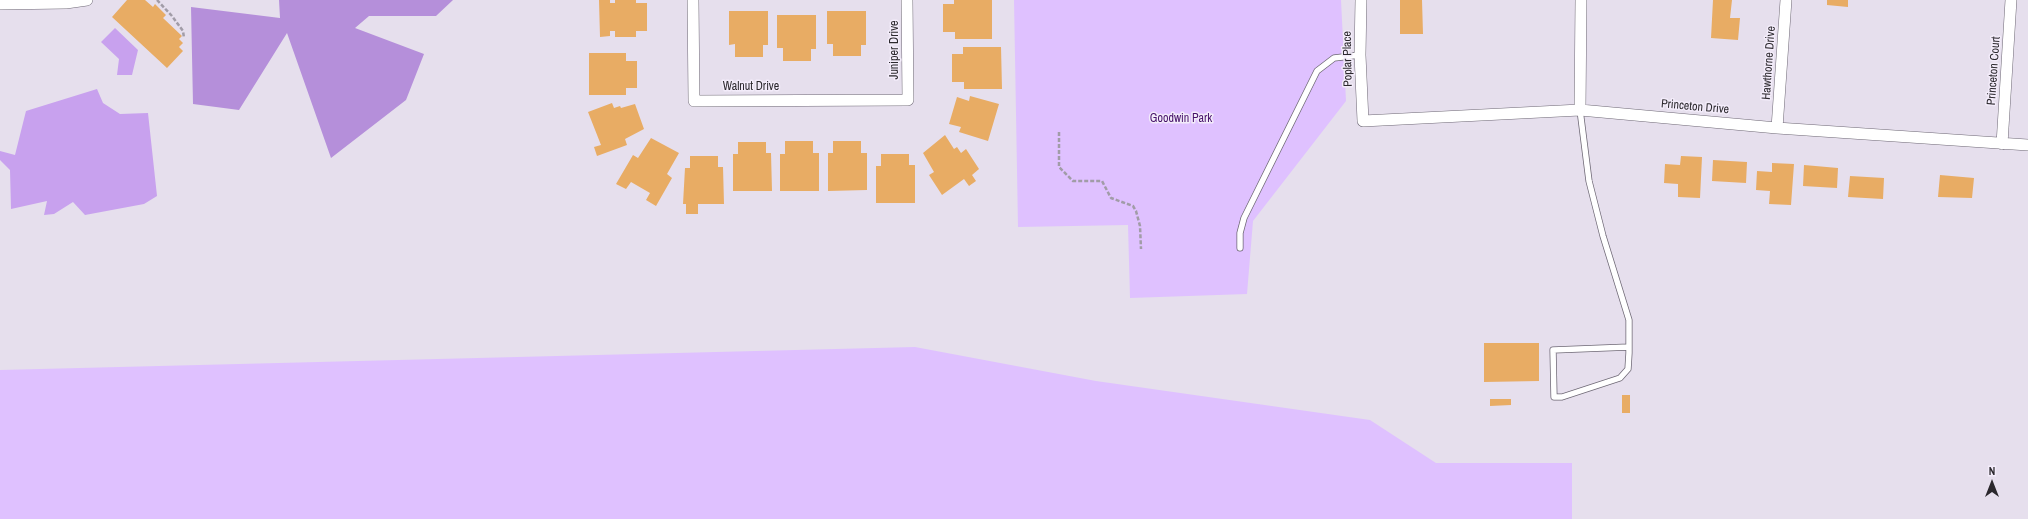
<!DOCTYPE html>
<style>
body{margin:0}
#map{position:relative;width:2028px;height:519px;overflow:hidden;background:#e6dfed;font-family:"Archivo Narrow",sans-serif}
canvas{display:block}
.north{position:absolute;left:1972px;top:463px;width:40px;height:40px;-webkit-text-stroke:3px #f3ecfa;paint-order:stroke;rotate:0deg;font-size:11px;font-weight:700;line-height:16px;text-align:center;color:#2b282d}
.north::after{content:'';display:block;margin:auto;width:14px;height:18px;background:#2b282d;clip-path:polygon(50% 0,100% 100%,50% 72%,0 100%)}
</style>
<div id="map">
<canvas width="2028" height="519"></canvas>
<div class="north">N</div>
</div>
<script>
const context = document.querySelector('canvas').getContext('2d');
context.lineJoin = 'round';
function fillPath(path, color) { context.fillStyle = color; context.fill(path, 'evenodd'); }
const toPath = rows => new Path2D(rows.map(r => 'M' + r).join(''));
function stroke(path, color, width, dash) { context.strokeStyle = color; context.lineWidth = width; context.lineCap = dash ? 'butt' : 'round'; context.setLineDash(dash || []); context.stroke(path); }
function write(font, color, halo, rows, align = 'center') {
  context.font = font + ' "Archivo Narrow",sans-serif'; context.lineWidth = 3; context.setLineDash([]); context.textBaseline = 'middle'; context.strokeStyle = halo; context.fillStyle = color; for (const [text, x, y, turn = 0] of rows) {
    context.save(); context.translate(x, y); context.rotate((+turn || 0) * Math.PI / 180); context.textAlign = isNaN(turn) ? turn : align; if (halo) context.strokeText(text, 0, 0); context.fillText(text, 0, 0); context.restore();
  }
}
fillPath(toPath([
 [1014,0,1341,0,1346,101,1253,221,1247,294,1130,298,1128,225,1018,227],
 [915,347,1096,381,1370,420,1436,463,1572,463,1572,519,0,519,0,370]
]), '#dfc1ff');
fillPath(toPath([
 [279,0,453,0,436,16,369,16,355,28,424,54,406,100,331,158,287,33,239,110,193,104,191,7,280,18]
]), '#b58fda');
fillPath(toPath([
 [115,28,138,50,132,75,117,75,119,59,101,42],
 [97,89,103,103,120,114,148,113,157,196,144,204,85,215,73,202,54,214,44,215,47,201,11,209,10,170,0,160,0,151,15,155,26,111]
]), '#c8a1ee');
fillPath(toPath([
 [127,0,145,0,153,7,155,4,166,15,163,18,182,36,179,39,183,43,179,47,183,51,167,68,112,17],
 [599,0,610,0,610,3,615,3,615,0,636,0,636,3,647,3,647,31,636,31,636,37,615,37,615,31,610,31,610,36,600,37],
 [954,0,992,0,992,39,955,39,955,32,943,32,943,4,954,4],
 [1400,0,1422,0,1423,34,1400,34],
 [1713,0,1732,0,1730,18,1740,18,1738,40,1711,38],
 [1827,0,1848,0,1848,7,1827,5],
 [729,11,768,11,768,45,763,45,763,57,735,57,735,44,729,45],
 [827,11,866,11,866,45,861,45,861,56,833,56,833,44,827,44],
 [777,15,816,15,816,49,811,49,811,61,783,61,783,48,777,48],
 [963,47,1001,47,1002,89,964,89,964,82,952,82,952,54,963,54],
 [589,53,626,53,626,61,637,61,637,88,626,88,626,95,589,95],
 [970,96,999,104,988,141,959,132,961,127,949,124,957,97,969,101],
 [612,103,614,108,620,106,621,108,635,104,644,129,625,139,627,145,597,156,594,147,601,145,588,112],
 [945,135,954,149,957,147,961,153,966,149,979,169,972,175,976,181,969,186,964,179,942,195,929,175,934,172,923,153],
 [651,138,679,153,667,174,672,178,656,206,646,200,650,193,631,182,626,189,616,184,633,155,638,158],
 [785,141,813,141,813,153,819,153,819,191,780,191,780,154,785,154],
 [833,141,861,141,861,153,867,153,867,190,828,191,828,153,833,153],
 [738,142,766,142,766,153,771,153,772,191,733,191,733,154,738,154],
 [881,154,909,154,909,165,915,165,915,203,876,203,876,166,881,166],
 [690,156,718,156,718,167,723,167,724,204,698,204,698,214,686,214,686,204,683,204,685,168,690,168],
 [1681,156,1702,157,1700,198,1678,197,1678,184,1664,183,1665,164,1680,165],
 [1713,160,1747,162,1746,183,1712,181],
 [1772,163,1794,164,1791,205,1769,204,1770,191,1756,190,1757,171,1772,172],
 [1804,165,1838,168,1837,188,1803,186],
 [1940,175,1974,178,1972,198,1938,197],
 [1850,176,1884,178,1883,199,1848,197],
 [1484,343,1539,343,1539,381,1484,382],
 [1622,395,1630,395,1630,413,1622,413],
 [1490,399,1511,399,1511,405,1490,406]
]), '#e8ac64');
const lane = toPath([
 [1580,110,1589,181,1603,236,1629,320,1629,353,1628,369,1620,378,1562,397,1554,397,1553,350,1629,347],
 [1240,248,1240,233,1244,218,1317,71,1334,58,1360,55]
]);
const street = toPath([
 [693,0,694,101,908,100,907,0],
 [1361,0,1360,55,1363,121,1580,110,1777,128,2028,145],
 [0,4,66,3,87,0],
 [1580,110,1581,0],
 [1777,128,1786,0],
 [2002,144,2011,0]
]);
stroke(lane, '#6e6875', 7);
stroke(street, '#6e6875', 12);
stroke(toPath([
 [157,0,172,16,183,31,184,38],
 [1059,132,1059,167,1073,181,1102,181,1111,198,1133,206,1136,211,1140,226,1141,249]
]), '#a19ca7', 2.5, [4, 2]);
stroke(lane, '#fff', 5.5);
stroke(street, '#fff', 11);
write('12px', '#2b282d', '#f3ecfa', [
 ["Juniper Drive",895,50,-90],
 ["Poplar Place",1348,59,-91],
 ["Hawthorne Drive",1769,63,-86],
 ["Princeton Court",1994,71,-86],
 ["Walnut Drive",751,87],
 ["Princeton Drive",1695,107,5]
]);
write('12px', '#46116a', '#f3ecfa', [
 ["Goodwin Park",1181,119]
]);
</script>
